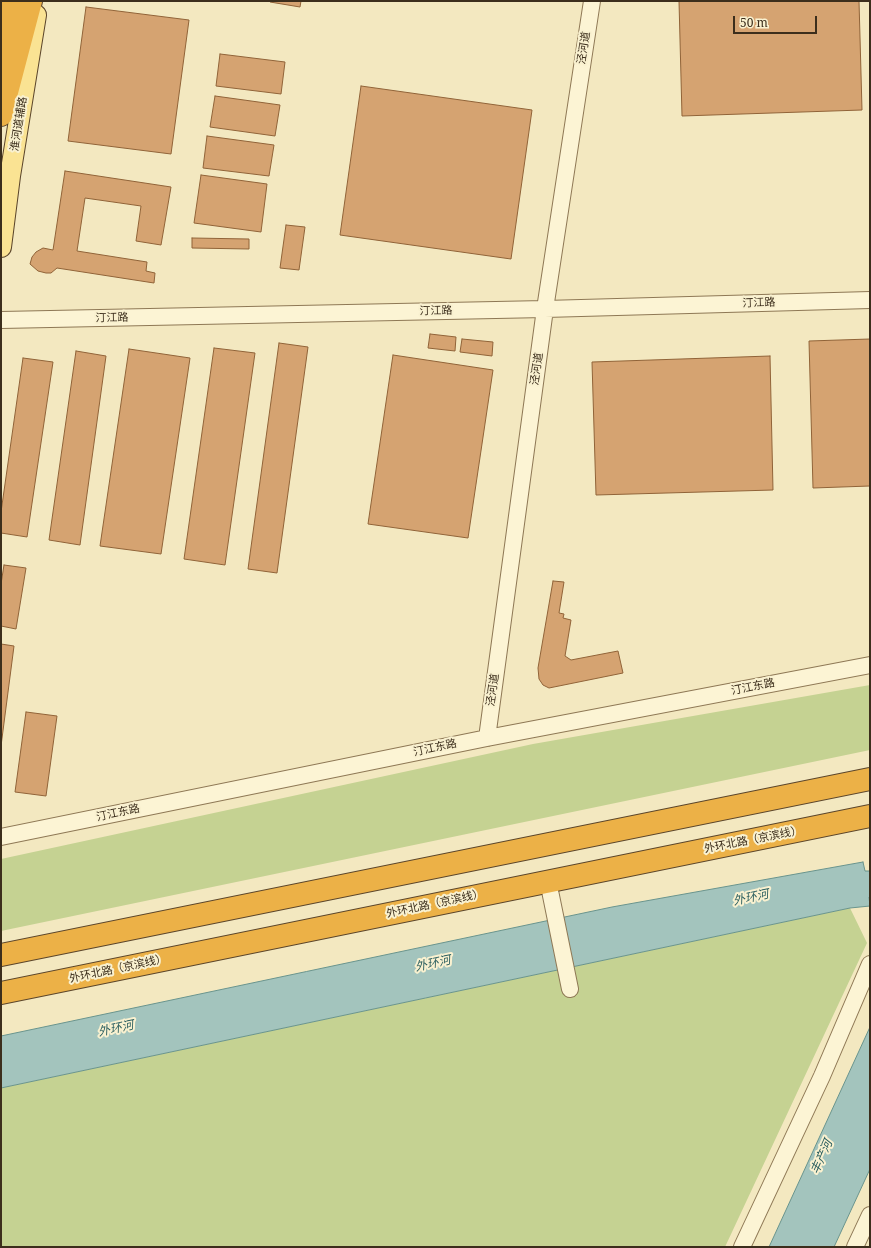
<!DOCTYPE html>
<meta charset="utf-8">
<style>
body{margin:0}
#map{position:relative;width:871px;height:1248px;overflow:hidden;background:#f3e8c0;font-family:"Noto Serif",serif}
canvas{display:block}
.frame{position:absolute;inset:0;border:2px solid #3c2e1c;pointer-events:none}
.scale{position:absolute;left:733px;top:16px;width:84px;height:18px;box-sizing:border-box;border:2px solid #3c2e1c;border-top:0;padding-left:5px;font-size:12px;line-height:14px;white-space:nowrap;color:#3c2e1c;-webkit-text-stroke:3px #f9f1d0;paint-order:stroke}
</style>
<div id="map">
<canvas width="871" height="1248"></canvas>
<div class="frame"></div>
<div class="scale">50 m</div>
</div>
<script>
const context = document.querySelector('canvas').getContext('2d');
context.lineJoin = 'round';
function fillPath(path, color) { context.fillStyle = color; context.fill(path, 'evenodd'); }
const toPath = rows => new Path2D(rows.map(r => 'M' + r).join(''));
function stroke(path, color, width, dash) { context.strokeStyle = color; context.lineWidth = width; context.lineCap = dash ? 'butt' : 'round'; context.setLineDash(dash || []); context.stroke(path); }
function write(font, color, halo, rows, align = 'center') {
  context.font = font + ' "Noto Serif","Noto Sans SC",serif'; context.lineWidth = 4; context.setLineDash([]); context.textBaseline = 'middle'; context.strokeStyle = halo; context.fillStyle = color; for (const [text, x, y, turn = 0] of rows) {
    context.save(); context.translate(x, y); context.rotate((+turn || 0) * Math.PI / 180); context.textAlign = isNaN(turn) ? turn : align; if (halo) context.strokeText(text, 0, 0); context.fillText(text, 0, 0); context.restore();
  }
}
fillPath(toPath([
 [870,685,870,750,1,931,1,859,533,744],
 [850,908,867,943,725,1247,1,1247,1,1088]
]), '#c5d292');
const water = toPath([
 [863,862,865,871,870,871,870,896,869,897,870,906,850,908,1,1088,1,1036,612,907,863,862],
 [870,1027,870,1169,834,1247,769,1247,870,1027]
]);
fillPath(water, '#a3c4bd');
stroke(water, '#69948d', 1);
const building = toPath([
 [270,1,301,1,300,7,270,2,270,1],
 [679,1,859,1,862,110,682,116,679,1],
 [86,7,189,20,171,154,68,141,86,7],
 [220,54,285,62,281,94,216,86,220,54],
 [361,86,532,110,511,259,340,235,361,86],
 [215,96,280,105,275,136,210,127,215,96],
 [207,136,274,145,269,176,203,168,207,136],
 [65,171,171,187,161,245,136,241,141,206,85,198,77,251,147,262,146,271,155,273,154,283,57,268,51,273,46,273,38,271,30,264,32,257,36,252,43,248,53,250,65,171],
 [201,175,267,184,261,232,194,223,201,175],
 [286,225,305,227,299,270,280,268,286,225],
 [192,238,249,239,249,249,192,248,192,238],
 [430,334,456,337,455,351,428,348,430,334],
 [462,339,493,342,492,356,460,352,462,339],
 [870,339,870,486,813,488,809,341,870,339],
 [279,343,308,347,277,573,248,569,279,343],
 [214,348,255,353,225,565,184,559,214,348],
 [129,349,190,358,161,554,100,546,129,349],
 [76,351,106,356,80,545,49,540,76,351],
 [393,355,493,370,468,538,368,524,393,355],
 [770,356,773,490,596,495,592,362,770,356],
 [23,358,53,362,27,537,1,533,1,512,23,358],
 [4,565,26,568,16,629,1,626,1,584,4,565],
 [553,581,564,582,559,613,564,614,563,618,571,620,565,656,571,660,618,651,623,673,549,688,543,685,539,679,538,668,553,581],
 [1,644,14,646,1,746,1,644],
 [26,712,57,716,46,796,15,792,26,712]
]);
fillPath(building, '#d5a371');
stroke(building, '#906338', 1);
const minor = toPath([
 [1,320,545,309,870,300],
 [487,738,545,309,592,1],
 [1,837,487,738,870,665],
 [548,881,570,989],
 [742,1247,822,1076,870,964],
 [855,1247,870,1215]
]);
const major = toPath([
 [1,247,10,176,36,15]
]);
const highway = toPath([
 [1,61,10,1],
 [1,115,31,1],
 [1,955,870,779],
 [1,993,870,816]
]);
stroke(minor, '#8e7855', 18);
stroke(major, '#5b452a', 22);
stroke(highway, '#5b452a', 24);
stroke(minor, '#fcf4d4', 16);
stroke(major, '#fae393', 20);
stroke(highway, '#ecb147', 22);
write('11px', '#3c2e1c', '#f9f1d0', [
 ["泾河道",584,48,-81],
 ["淮河道辅路",19,124,-81],
 ["汀江路",759,303,-2],
 ["汀江路",436,311,-1],
 ["汀江路",112,318,-1],
 ["泾河道",537,369,-82],
 ["汀江东路",753,687,-11],
 ["泾河道",493,690,-82],
 ["汀江东路",435,748,-12],
 ["汀江东路",118,813,-12],
 ["外环北路（京滨线）",753,840,-11],
 ["外环北路（京滨线）",435,904,-12],
 ["外环北路（京滨线）",118,969,-12]
]);
write('italic 12px', '#295d5e', '#f9f1d0', [
 ["外环河",751,898,-12],
 ["外环河",433,964,-12],
 ["外环河",116,1029,-12],
 ["丰产河",822,1157,-66]
]);
</script>
